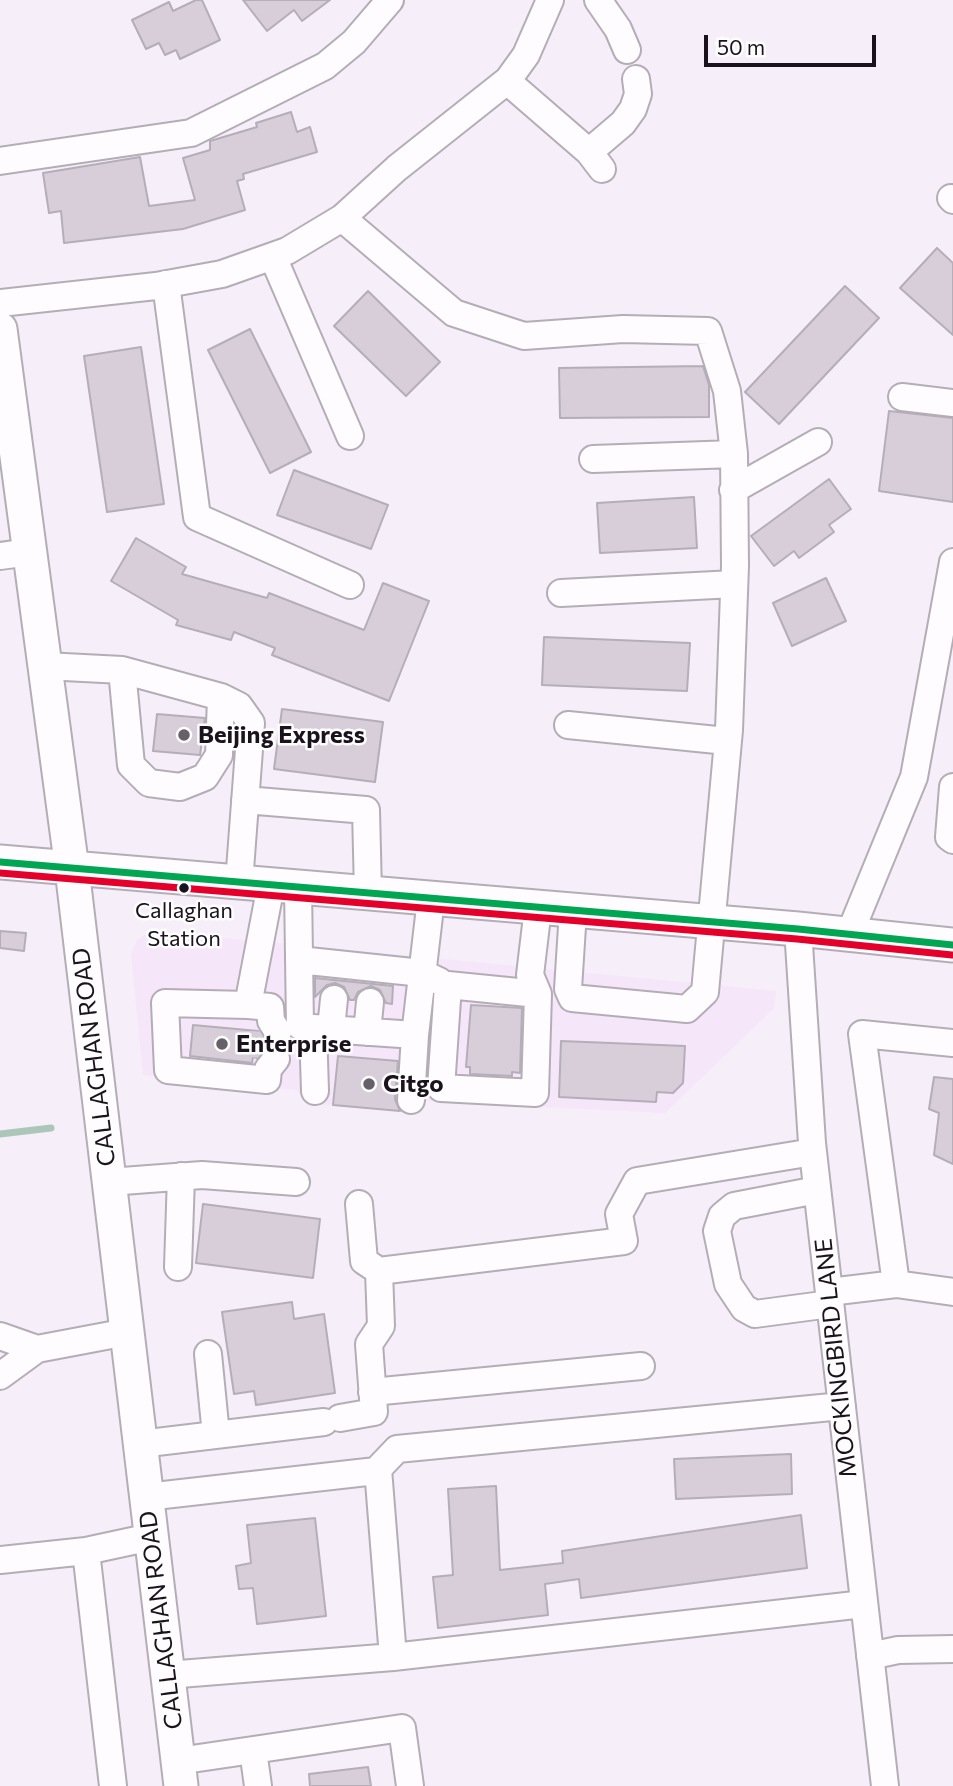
<!DOCTYPE html>
<style>
body{margin:0}
#map{position:relative;width:953px;height:1786px;overflow:hidden;background:#f6eef8;font-family:Commissioner,sans-serif}
canvas{display:block}
.scale{position:absolute;left:704px;top:35px;width:172px;height:32px;box-sizing:border-box;border:4px solid #1a121c;border-top:0;padding-left:9px;font-size:21px;line-height:24px;white-space:nowrap;color:#1a121c;-webkit-text-stroke:5px #fdfdfd;paint-order:stroke}
</style>
<div id="map">
<canvas width="953" height="1786"></canvas>
<div class="scale">50 m</div>
</div>
<script>
const context = document.querySelector('canvas').getContext('2d');
context.lineJoin = 'round';
function fillPath(path, color) { context.fillStyle = color; context.fill(path, 'evenodd'); }
const toPath = rows => new Path2D(rows.map(r => 'M' + r).join(''));
function stroke(path, color, width, dash) { context.strokeStyle = color; context.lineWidth = width; context.lineCap = dash ? 'butt' : 'round'; context.setLineDash(dash || []); context.stroke(path); }
function write(font, color, halo, rows, align = 'center') {
  context.font = font + ' Commissioner,sans-serif'; context.lineWidth = 5; context.setLineDash([]); context.textBaseline = 'middle'; context.strokeStyle = halo; context.fillStyle = color; for (const [text, x, y, turn = 0] of rows) {
    context.save(); context.translate(x, y); context.rotate((+turn || 0) * Math.PI / 180); context.textAlign = isNaN(turn) ? turn : align; if (halo) context.strokeText(text, 0, 0); context.fillText(text, 0, 0); context.restore();
  }
}
fillPath(toPath([
 [151,931,776,991,774,1008,665,1113,424,1101,422,1113,305,1103,297,1090,143,1075,131,955,137,940]
]), '#f5e6fa');
stroke(toPath([
 [0,1134,51,1128]
]), '#acc7b9', 7);
const building = toPath([
 [196,0,202,0,220,40,180,59,176,50,165,55,159,43,146,49,132,20,169,2,173,11,196,0],
 [243,0,330,0,302,21,294,10,267,31,243,0],
 [291,112,297,132,310,127,317,152,243,174,244,179,237,181,245,210,183,229,64,243,61,211,49,213,43,173,140,157,149,206,195,200,183,158,210,150,210,141,257,127,256,123,291,112],
 [937,248,953,263,953,335,900,288,937,248],
 [845,286,879,318,779,424,745,392,845,286],
 [368,291,440,362,406,396,334,326,368,291],
 [250,329,311,452,270,473,208,350,250,329],
 [141,347,164,504,107,512,84,356,141,347],
 [703,366,709,385,709,417,560,418,559,368,703,366],
 [889,411,953,418,953,502,879,491,889,411],
 [294,470,388,505,371,549,277,515,294,470],
 [829,479,851,509,829,525,834,532,799,558,794,551,774,566,751,536,829,479],
 [694,497,697,548,600,553,597,503,694,497],
 [136,538,186,567,182,574,267,598,269,593,364,630,383,583,429,601,389,701,272,655,275,648,234,632,231,640,176,625,178,620,111,581,136,538],
 [826,578,846,621,792,646,773,603,826,578],
 [544,637,690,643,687,691,542,685,544,637],
 [282,709,383,722,375,782,274,769,282,709],
 [157,714,205,718,200,755,153,751,157,714],
 [0,931,26,933,24,951,0,948,0,931],
 [315,978,393,986,392,1004,386,1003,380,990,371,986,358,992,354,1000,350,1000,344,987,335,983,327,985,315,997,315,978],
 [471,1005,522,1008,520,1073,512,1072,512,1076,470,1074,470,1067,466,1067,471,1005],
 [193,1025,258,1031,269,1045,257,1058,253,1057,252,1063,190,1056,193,1025],
 [561,1041,685,1046,683,1083,673,1093,657,1092,656,1102,559,1097,561,1041],
 [338,1056,398,1061,395,1099,400,1111,333,1105,338,1056],
 [934,1077,953,1079,953,1164,934,1155,939,1113,929,1109,934,1077],
 [203,1204,320,1219,313,1278,196,1263,203,1204],
 [292,1302,294,1319,324,1314,335,1393,256,1405,254,1391,234,1394,222,1312,292,1302],
 [791,1454,792,1494,676,1499,674,1459,791,1454],
 [496,1486,500,1570,563,1563,562,1551,801,1515,807,1568,581,1598,579,1579,545,1584,548,1615,438,1628,433,1577,453,1575,448,1489,496,1486],
 [315,1518,326,1616,257,1624,253,1588,239,1589,236,1566,251,1563,247,1525,315,1518],
 [368,1767,371,1786,310,1786,309,1774,368,1767]
]);
fillPath(building, '#d7ceda');
stroke(building, '#b5aeb8', 2);
stroke(toPath([
 [261,1058,263,1031]
]), '#d5cdd7', 26, [26, 13]);
const minor = toPath([
 [598,0,618,29,627,50],
 [507,81,589,152,602,169],
 [589,152,623,123,633,109,638,94,636,79],
 [0,161,191,133,325,66,354,42,390,0],
 [951,198,953,200],
 [342,218,454,313,524,336,623,329,708,331,727,391,734,454,735,566,729,730,705,992,687,1009,572,998,568,989,573,911],
 [273,257,350,436],
 [166,284,197,517,350,585],
 [0,303,156,286,222,274,287,251,342,218,397,168,508,80,526,55,550,0],
 [902,397,953,403],
 [593,459,734,454],
 [733,490,818,442],
 [0,556,30,552],
 [561,593,734,584],
 [45,666,122,670,221,697,239,706,251,723,239,883],
 [122,670,131,765,149,783,180,787,205,777,219,755,221,697],
 [568,725,727,741],
 [953,787,949,837,953,840],
 [245,800,366,810,368,893],
 [271,885,248,1005,165,1003,168,1070,267,1080,268,1069,276,1059],
 [298,887,300,1026,313,1028,415,1035,431,899],
 [798,929,812,1143,885,1786],
 [850,933,914,777,953,562],
 [299,960,422,973,439,981],
 [538,994,535,1093,441,1088,448,985,538,994,530,975,538,908],
 [248,1005,270,1007,271,1021,278,1032],
 [313,1028,315,1091],
 [331,1029,334,999],
 [367,1032,370,1002],
 [953,1043,862,1034,896,1284,953,1292],
 [411,1100,415,1035],
 [109,1182,202,1175,296,1182],
 [817,1190,734,1206,722,1216,717,1231,728,1284,744,1308,755,1314,830,1304],
 [359,1204,364,1261,379,1271],
 [178,1267,181,1176],
 [829,1292,896,1284],
 [0,1336,37,1349],
 [208,1354,216,1435],
 [0,1376,37,1349,127,1332],
 [372,1392,641,1366],
 [340,1418,374,1412,369,1344,381,1326,379,1271,624,1241,619,1214,637,1181,813,1152],
 [140,1444,324,1422],
 [146,1497,376,1471,397,1449,842,1406],
 [0,1560,86,1551],
 [870,1656,898,1650,953,1649],
 [393,1657,864,1604],
 [167,1675,393,1657,378,1469],
 [253,1750,402,1728,410,1786],
 [178,1761,253,1750,258,1786],
 [113,1786,86,1551,151,1537]
]);
const major = toPath([
 [0,329,72,869,181,1786],
 [0,862,798,929,953,945]
]);
stroke(minor, '#b4adb7', 30);
stroke(major, '#b4adb7', 37);
stroke(minor, '#fefcfe', 26);
stroke(major, '#fefcfe', 33);
stroke(toPath([
 [0,862,798,929,953,945]
]), '#00a651', 7);
stroke(toPath([
 [0,873,797,939,952,955]
]), '#e4002b', 7);
for (const [x, y, r, color] of [
 [184,735,7,"#675f69"],
 [184,888,6,"#1a121c"],
 [222,1044,7,"#675f69"],
 [369,1084,7,"#675f69"]
]) { const dot = new Path2D(); dot.arc(x, y, r, 0, 2 * Math.PI); context.fillStyle = color; context.fill(dot); stroke(dot, '#fdfdfd', 2.5); }
write('22px', '#1a121c', '#fdfdfd', [
 ["Callaghan",184,911],
 ["Station",184,939]
]);
write('bold 24px', '#1a121c', '#fdfdfd', [
 ["Beijing Express",198,735],
 ["Enterprise",236,1044],
 ["Citgo",383,1084]
], 'left');
write('24px', '#1a121c', '#fdfdfd', [
 ["CALLAGHAN ROAD",94,1057,-97],
 ["MOCKINGBIRD LANE",836,1358,-96],
 ["CALLAGHAN ROAD",161,1620,-97]
]);
</script>
